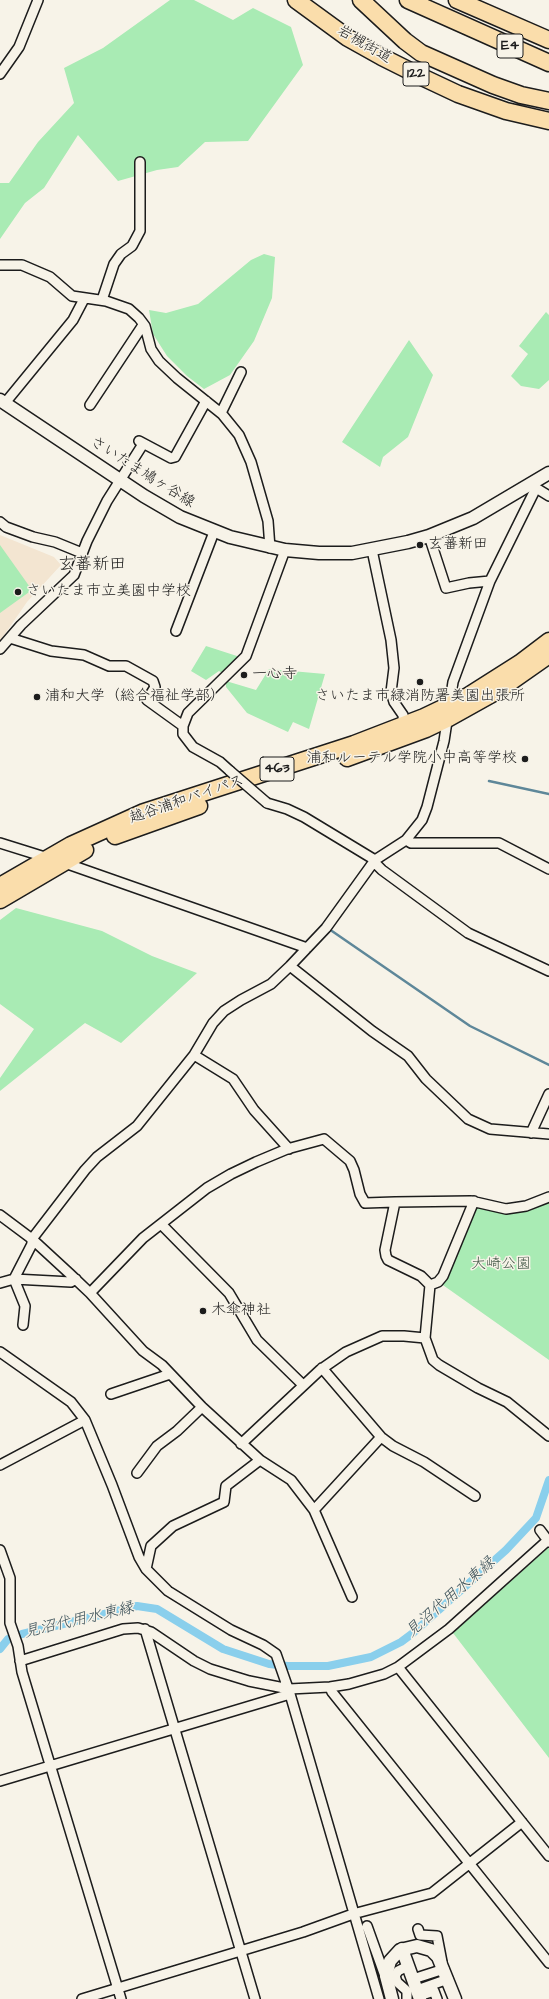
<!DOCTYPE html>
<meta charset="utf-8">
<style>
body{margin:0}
canvas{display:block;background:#f7f3e8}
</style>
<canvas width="549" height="1999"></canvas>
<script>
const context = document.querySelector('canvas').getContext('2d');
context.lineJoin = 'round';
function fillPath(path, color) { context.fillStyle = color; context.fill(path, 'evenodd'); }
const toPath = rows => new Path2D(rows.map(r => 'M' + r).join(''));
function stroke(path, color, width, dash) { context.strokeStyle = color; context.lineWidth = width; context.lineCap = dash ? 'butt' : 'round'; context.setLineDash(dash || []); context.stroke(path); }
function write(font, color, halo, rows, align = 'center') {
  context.font = font + ' "Architects Daughter","Klee One",sans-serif'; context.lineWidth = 3; context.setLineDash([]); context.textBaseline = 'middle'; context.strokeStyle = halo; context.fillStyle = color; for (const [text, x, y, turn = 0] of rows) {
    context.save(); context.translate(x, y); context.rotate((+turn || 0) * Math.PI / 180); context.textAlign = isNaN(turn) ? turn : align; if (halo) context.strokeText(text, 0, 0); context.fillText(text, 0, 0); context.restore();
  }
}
fillPath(toPath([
 [0,535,54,557,61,565,27,602,0,641]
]), '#f3e5d1');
fillPath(toPath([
 [170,0,194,0,233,20,253,8,291,27,303,65,248,141,205,142,178,167,157,170,118,181,78,135,44,188,25,203,0,239,0,183,9,183,38,142,74,103,64,68,103,48],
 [264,254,275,257,272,298,254,341,230,375,204,389,187,376,167,356,153,334,149,310,166,313,198,304,251,260],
 [546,312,549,315,549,380,539,389,521,386,511,376,528,354,519,346],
 [409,340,433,375,408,437,383,457,380,467,342,442],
 [0,545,32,590,0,613],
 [206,646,240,657,225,675,219,671,206,680,191,671],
 [269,669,325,674,309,729,293,722,288,732,247,713,226,687,226,681,256,690],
 [16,908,102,931,152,956,197,973,121,1043,85,1023,0,1091,0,1078,34,1029,0,1004,0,920],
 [549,1200,549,1360,440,1283,473,1208,478,1205,507,1211],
 [549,1547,549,1758,453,1633]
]), '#a9ebb4');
stroke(toPath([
 [489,781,549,794],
 [329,929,470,1026,549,1065]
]), '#5e8799', 2.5);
stroke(toPath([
 [0,1649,8,1639,22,1634,137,1606,157,1609,223,1649,269,1664,288,1666,328,1666,371,1657,401,1642,413,1633,506,1550,536,1518,549,1480]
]), '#8acfec', 8);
const street = toPath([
 [0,74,19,47,38,0],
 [0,265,22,265,50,277,72,296,106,301,129,309,139,318,145,326,151,349,159,361,177,378,222,414,239,435,251,462,268,521,270,548],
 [102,300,114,264,121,254,132,246,140,231,140,162],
 [5,403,73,320,84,299],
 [90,405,143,325],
 [221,413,241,372],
 [139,441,171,458,175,457,206,401],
 [533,483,536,488,549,496],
 [0,522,6,527,33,537,55,542,82,553],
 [429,536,446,588,469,583,490,581],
 [372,550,391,640,394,668,391,692,394,702,403,715,404,726],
 [176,631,214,532],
 [10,638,51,651,84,655,109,666,126,666,153,681,155,687,147,700,183,726],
 [0,649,21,625,74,575,87,541,107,501,143,444],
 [230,771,220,762,193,747,183,734,183,726,188,713,246,656,285,550],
 [267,803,287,809,304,817,375,860],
 [406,840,411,843,499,843,549,869],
 [0,843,48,858],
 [62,862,307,948],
 [374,862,382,870,468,933,549,971],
 [290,966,372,1031,408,1056,426,1079,468,1119,490,1129,549,1134],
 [194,1055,233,1079,254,1110,289,1149],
 [531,1133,549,1094],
 [395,1202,471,1201,506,1209,526,1206,549,1197],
 [0,1215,32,1239,70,1274,90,1293,143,1351,162,1365,202,1407,260,1460,226,1486,224,1502,173,1526,151,1546,146,1569],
 [161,1224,229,1293,257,1340,303,1385],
 [0,1283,14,1279,32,1244,32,1239,85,1170,97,1157,137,1126,194,1055,213,1023,224,1011,241,1000,271,984,290,966,326,928,375,860,406,840,422,820,427,807,444,741,453,682,490,581,536,488],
 [430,1285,438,1282,443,1276,474,1201],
 [90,1293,143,1238,207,1188,231,1174,256,1162,287,1149,324,1139,350,1161,354,1170,360,1194,365,1203,395,1202,385,1250,386,1256,388,1260,421,1276,430,1285,425,1338,433,1360,439,1365,478,1388,507,1402,549,1436],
 [23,1325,25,1306,14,1279,71,1282,76,1279],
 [0,1352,71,1402,85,1420,112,1485,139,1557,146,1569,168,1591,231,1630,263,1645,276,1654,290,1694,379,1999],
 [322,1368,381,1437,393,1446,424,1462,475,1496],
 [111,1394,170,1374],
 [241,1444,320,1370,346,1352,382,1336,404,1336,425,1338],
 [260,1460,291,1480,314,1510,352,1597],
 [0,1465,85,1420],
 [137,1473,157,1446,177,1431,202,1407],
 [314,1510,381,1437],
 [540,1530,549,1542],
 [0,1550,10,1578,10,1623,18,1646,22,1672,121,1999],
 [145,1629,255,1999],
 [20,1661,123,1629,138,1628,151,1632,194,1661,210,1669,249,1681,289,1689,330,1687,349,1684,384,1674,398,1667,549,1856],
 [398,1667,449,1629,548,1540],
 [330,1687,332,1692,549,1963],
 [0,1781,290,1694],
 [367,1926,386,1979],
 [418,1929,420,1935,437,1936,442,1962],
 [413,1979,444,1969],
 [417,1990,448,1979],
 [419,1996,434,1991,437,1999],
 [82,1999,303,1932,353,1914,432,1893,522,1822],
 [407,1999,407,1991,397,1982,395,1976,398,1971,408,1966]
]);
const secondary = toPath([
 [0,400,144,496,180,517,230,537,285,550,319,553,352,553,408,542,429,536,473,518,549,473],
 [402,1949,420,1999],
 [392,1999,386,1976,390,1961,400,1950,417,1946,431,1950,438,1957,455,1999]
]);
const highway = toPath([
 [296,0,348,38,382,57,424,78,458,94,506,111,549,121],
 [361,0,405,41,421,53,493,85,521,95,549,101],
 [408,0,549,63],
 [457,0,549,40],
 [347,758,426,729,447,719,499,690,549,655],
 [115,836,199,806],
 [0,886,71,845,144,812,354,744,424,717,468,696,520,663,549,641],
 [0,900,85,850]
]);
stroke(street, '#1c1c1c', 12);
stroke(secondary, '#1c1c1c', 15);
stroke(highway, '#1c1c1c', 19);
stroke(street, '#f7f3e8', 9);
stroke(secondary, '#f7f3e8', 12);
stroke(highway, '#faddab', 16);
const streetBridge = toPath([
 [230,771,267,803]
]);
stroke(streetBridge, '#1c1c1c', 12, []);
stroke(streetBridge, '#f7f3e8', 9);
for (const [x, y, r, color] of [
 [420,545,4,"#1c1c1c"],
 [18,592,4,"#1c1c1c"],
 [244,675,4,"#1c1c1c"],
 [420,682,4,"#1c1c1c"],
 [37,697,4,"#1c1c1c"],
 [525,759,4,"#1c1c1c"],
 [203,1311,4,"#1c1c1c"]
]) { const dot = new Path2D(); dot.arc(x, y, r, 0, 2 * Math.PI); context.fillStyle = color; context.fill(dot); stroke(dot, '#f7f3e8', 1.5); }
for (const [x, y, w] of [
 [510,46,26],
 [416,74,26],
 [277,769,34]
]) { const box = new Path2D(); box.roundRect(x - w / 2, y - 12, w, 24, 3); context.fillStyle = '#f7f3e8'; context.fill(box); stroke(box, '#1c1c1c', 1); }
write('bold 14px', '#1c1c1c', null, [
 ["E4",510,46],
 ["122",416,74],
 ["463",277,769]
]);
write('15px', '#1c1c1c', '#f7f3e8', [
 ["岩槻街道",364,45,30],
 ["さいたま鳩ヶ谷線",142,473,32],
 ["越谷浦和バイパス",187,800,-19]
]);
write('15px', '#1c1c1c', '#f7f3e8', [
 ["玄蕃新田",428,545],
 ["さいたま市立美園中学校",26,592],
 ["一心寺",252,675],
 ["浦和大学（総合福祉学部）",45,697],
 ["さいたま市緑消防署美園出張所",420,697,"center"],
 ["浦和ルーテル学院小中高等学校",517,759,"right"],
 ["木傘神社",211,1311]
], 'left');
write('15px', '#465a4a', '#f7f3e8', [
 ["大崎公園",501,1265]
]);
write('italic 16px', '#3d525a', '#f7f3e8', [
 ["見沼代用水東縁",451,1598,-41],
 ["見沼代用水東縁",79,1621,-13]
]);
write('17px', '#1c1c1c', '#f7f3e8', [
 ["玄蕃新田",92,565]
]);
</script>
